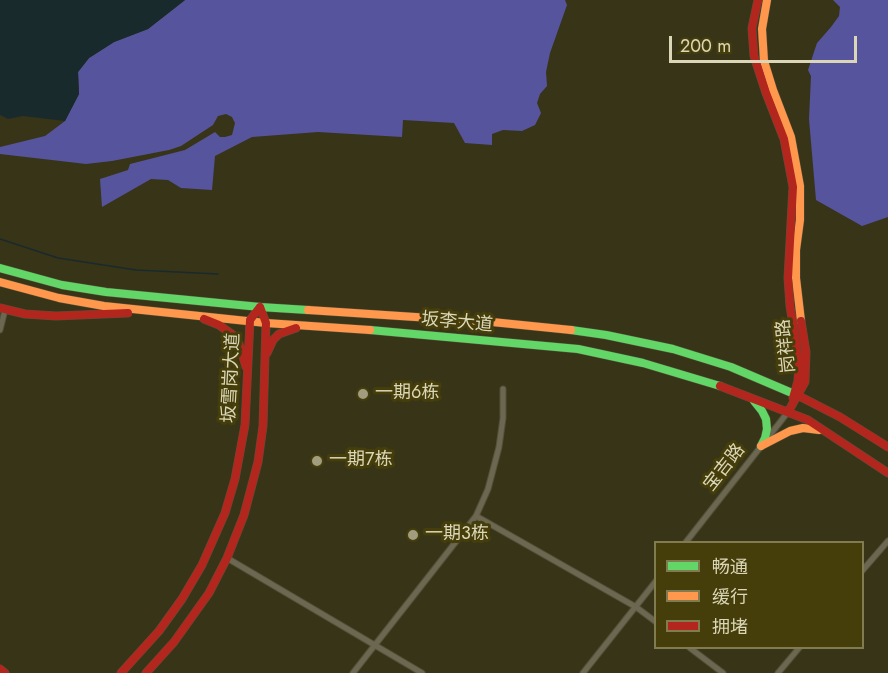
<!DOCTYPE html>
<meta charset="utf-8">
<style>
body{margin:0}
#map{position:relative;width:888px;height:673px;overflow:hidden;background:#383418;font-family:Jost,"Noto Sans SC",sans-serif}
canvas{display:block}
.legend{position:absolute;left:654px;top:541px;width:210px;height:108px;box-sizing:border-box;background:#453e0b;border:2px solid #817b50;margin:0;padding:8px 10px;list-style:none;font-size:18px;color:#dbd6b7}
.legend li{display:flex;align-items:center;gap:12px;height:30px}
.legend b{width:30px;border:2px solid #817b50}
.scale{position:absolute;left:669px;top:36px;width:188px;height:27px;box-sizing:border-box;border:3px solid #dbd6b7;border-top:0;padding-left:8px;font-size:18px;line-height:21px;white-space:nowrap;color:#dbd6b7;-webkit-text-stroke:4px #453e0b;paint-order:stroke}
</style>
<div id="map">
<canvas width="888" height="673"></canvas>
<ul class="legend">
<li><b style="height:8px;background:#63d668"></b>畅通</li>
<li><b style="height:8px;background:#ff974d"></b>缓行</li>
<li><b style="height:8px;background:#b3261e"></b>拥堵</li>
</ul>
<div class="scale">200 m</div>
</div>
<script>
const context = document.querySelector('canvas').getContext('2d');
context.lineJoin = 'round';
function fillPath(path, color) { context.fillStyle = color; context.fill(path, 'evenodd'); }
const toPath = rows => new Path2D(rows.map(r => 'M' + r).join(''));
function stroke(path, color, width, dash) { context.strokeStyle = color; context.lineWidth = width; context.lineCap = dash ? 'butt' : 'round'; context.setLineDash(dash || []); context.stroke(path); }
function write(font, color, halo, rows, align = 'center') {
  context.font = font + ' Jost,"Noto Sans SC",sans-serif'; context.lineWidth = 6; context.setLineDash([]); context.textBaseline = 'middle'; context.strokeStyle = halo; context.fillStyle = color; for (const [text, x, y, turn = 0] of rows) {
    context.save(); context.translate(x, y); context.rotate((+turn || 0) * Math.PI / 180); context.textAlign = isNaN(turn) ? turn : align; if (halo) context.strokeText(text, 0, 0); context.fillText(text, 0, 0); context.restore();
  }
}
fillPath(toPath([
 [185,0,565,0,567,5,550,53,546,72,547,86,540,94,537,103,541,113,535,125,522,131,503,130,492,134,492,145,465,143,454,123,403,120,402,137,318,132,252,137,215,156,212,190,181,188,168,180,151,179,102,207,100,179,128,170,130,164,185,150,215,132,220,137,225,137,232,135,235,123,232,117,226,114,218,116,213,125,181,146,169,150,112,161,86,164,0,154,0,147,45,136,65,121,79,94,78,72,89,58,114,42,148,29],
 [833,0,888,0,888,217,862,226,816,200,809,119,811,76,808,70,817,43,831,27,839,16,840,7]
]), '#55549d');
fillPath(toPath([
 [0,0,185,0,148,29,114,42,89,58,78,72,79,94,65,121,23,116,8,119,0,115]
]), '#192a2d');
stroke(toPath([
 [0,239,58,258,136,270,218,274]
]), '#192a2d', 1.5);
const street = toPath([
 [0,330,5,310],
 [476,516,636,607,656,622],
 [686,542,788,412],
 [227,558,422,673],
 [862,571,888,541],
 [690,648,723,673],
 [353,673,476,516,488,489,499,447,503,418,503,389],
 [583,673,656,581],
 [778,673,799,648]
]);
const fast = toPath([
 [0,268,62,285,106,292,260,307,308,310],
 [370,330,578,349,643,363,720,386],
 [571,330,606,335,673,349,731,367,799,396],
 [754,401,762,411,766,419,767,429,765,438,761,446]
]);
const slow = toPath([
 [767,0,762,29,764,61,773,90,791,137,800,186,800,220,796,250,796,278,801,321],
 [0,282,59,298,104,306,266,323,370,330],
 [308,310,492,322,571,330],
 [761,446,790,431,803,428,819,430]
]);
const jam = toPath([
 [758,0,752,28,754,56,766,93,784,139,793,187,788,278,790,306,799,362,798,381,793,398],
 [0,308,25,314,56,316,128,313],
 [204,319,219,325,233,335,239,344,246,367],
 [267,353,273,340,279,334,296,328],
 [720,386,808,420,888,473],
 [799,396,840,417,888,447],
 [788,412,805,382,806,352,801,321],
 [0,669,5,673],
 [121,673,159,631,182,599,202,565,225,513,235,479,245,425,250,320,260,307],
 [146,673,174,642,209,593,227,558,244,515,258,462,263,426,266,323,260,307]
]);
stroke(street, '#54503a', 7);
stroke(fast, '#54503a', 9);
stroke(slow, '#54503a', 9);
stroke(jam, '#54503a', 9);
stroke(street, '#6b6750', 5);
stroke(fast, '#63d668', 8);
stroke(slow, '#ff974d', 8);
stroke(jam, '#b3261e', 8);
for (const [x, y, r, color] of [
 [363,394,6,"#a29d7f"],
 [317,461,6,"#a29d7f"],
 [413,535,6,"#a29d7f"]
]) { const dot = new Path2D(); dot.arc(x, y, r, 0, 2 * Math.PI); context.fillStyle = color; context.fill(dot); stroke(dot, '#453e0b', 2); }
write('18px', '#dbd6b7', '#453e0b', [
 ["坂李大道",457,323,5],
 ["岗祥路",787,346,-96],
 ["坂雪岗大道",232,378,-87],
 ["宝吉路",725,468,-52]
]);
write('18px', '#dbd6b7', '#453e0b', [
 ["一期6栋",375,394],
 ["一期7栋",329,461],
 ["一期3栋",425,535]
], 'left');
</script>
